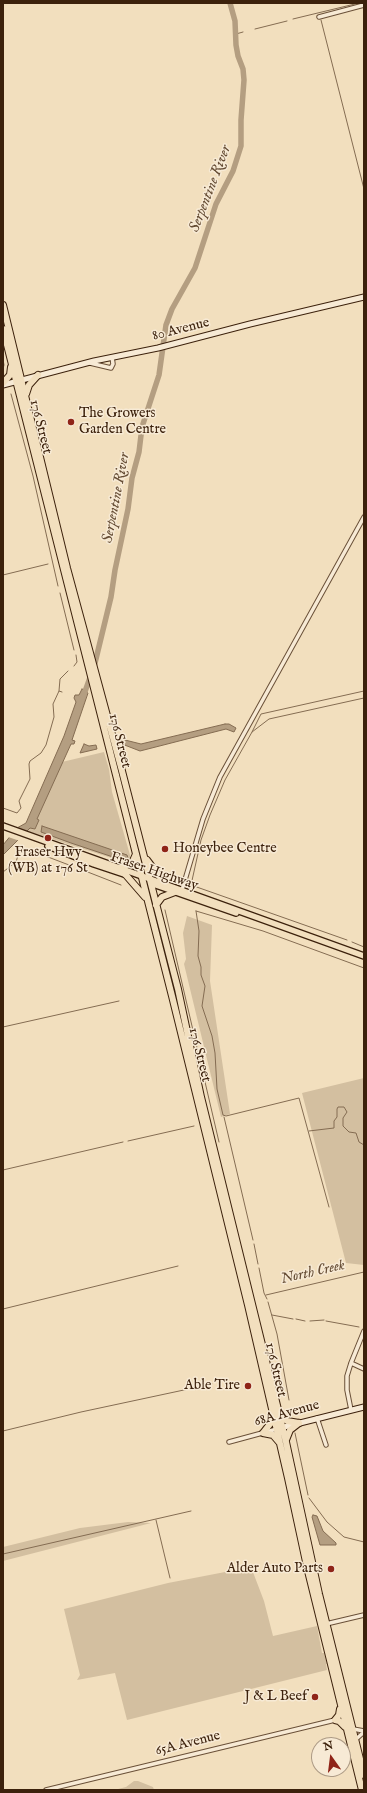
<!DOCTYPE html>
<style>
body{margin:0}
#map{position:relative;width:367px;height:1793px;overflow:hidden;background:#f2dfbe;font-family:"IM FELL English",serif}
canvas{display:block}
.frame{position:absolute;inset:0;border:4px solid #3c210c;pointer-events:none}
.north{position:absolute;left:311px;top:1737px;width:40px;height:40px;box-sizing:border-box;background:#f7ead5;border:1px solid #ac9a85;border-radius:50%;rotate:346deg;font-size:11px;font-weight:700;line-height:16px;text-align:center;color:#3c210c}
.north::after{content:'';display:block;margin:auto;width:14px;height:18px;background:#8f2418;clip-path:polygon(50% 0,100% 100%,50% 72%,0 100%)}
</style>
<div id="map">
<canvas width="367" height="1793"></canvas>
<div class="frame"></div>
<div class="north">N</div>
</div>
<script>
const context = document.querySelector('canvas').getContext('2d');
context.lineJoin = 'round';
function fillPath(path, color) { context.fillStyle = color; context.fill(path, 'evenodd'); }
const toPath = rows => new Path2D(rows.map(r => 'M' + r).join(''));
function stroke(path, color, width, dash) { context.strokeStyle = color; context.lineWidth = width; context.lineCap = dash ? 'butt' : 'round'; context.setLineDash(dash || []); context.stroke(path); }
function write(font, color, halo, rows, align = 'center') {
  context.font = font + ' "IM FELL English",serif'; context.lineWidth = 3; context.setLineDash([]); context.textBaseline = 'middle'; context.strokeStyle = halo; context.fillStyle = color; for (const [text, x, y, turn = 0] of rows) {
    context.save(); context.translate(x, y); context.rotate((+turn || 0) * Math.PI / 180); context.textAlign = isNaN(turn) ? turn : align; if (halo) context.strokeText(text, 0, 0); context.fillText(text, 0, 0); context.restore();
  }
}
fillPath(toPath([
 [104,752,109,769,112,792,130,855,130,858,127,861,118,860,27,831,30,828,35,829,39,820,37,819,62,762],
 [187,916,212,925,210,981,230,1114,221,1117,184,964,186,959,183,933],
 [364,1078,364,1265,346,1263,302,1093],
 [128,1522,151,1523,3,1561,3,1547,80,1528],
 [251,1567,264,1601,273,1636,317,1626,322,1653,324,1653,327,1664,326,1664,327,1670,127,1720,115,1673,77,1680,80,1675,64,1609,168,1583],
 [134,1781,138,1781,153,1787,154,1790,114,1790,126,1787]
]), '#d3bfa0');
const water = toPath([
 [82,689,88,693,72,740,75,741,74,744,71,744,37,819,39,820,35,829,30,828,3,855,3,845,17,828,26,823,29,816,64,736,76,702,74,698,75,695,79,695,82,689],
 [225,724,229,724,236,728,234,732,226,729,140,751,122,744,121,739,141,744,225,724],
 [84,744,89,746,96,745,97,749,80,753,84,744],
 [42,826,127,855,128,858,119,859,71,843,41,832,42,826],
 [313,1515,317,1516,323,1531,336,1543,336,1545,320,1545,312,1517,313,1515]
]);
fillPath(water, '#b49e81');
stroke(water, '#846c52', 1);
fillPath(toPath([
 [15,827,28,832,20,841,8,837]
]), '#f2dfbe');
stroke(toPath([
 [293,19,359,3],
 [321,20,364,189],
 [255,29,287,21],
 [236,34,243,32],
 [3,359,4,365,3,369],
 [11,394,33,476,58,586],
 [3,575,48,564],
 [60,593,74,650],
 [74,666,77,662,76,655],
 [59,691,60,679,68,671],
 [252,732,261,714,364,691],
 [3,808,17,813,21,808,19,801,30,779,29,764,30,761,41,753,46,745,54,717,53,704,59,691,62,692],
 [27,849,69,865],
 [80,869,121,885],
 [3,872,16,862,19,852],
 [165,910,219,1142],
 [196,911,199,931,198,956,201,967,201,975,205,986,202,1006,212,1036,215,1053,217,1089,223,1115,226,1116,299,1098,329,1207],
 [196,911,263,931,364,968],
 [347,940,191,885,201,840,210,815,225,780,252,732,269,719,364,698],
 [352,942,364,947],
 [3,1027,119,1001],
 [224,1117,253,1240],
 [309,1131,334,1128,334,1121,337,1117,337,1109,338,1107,344,1107,347,1112,343,1118,343,1126,349,1132,356,1133,359,1142,364,1145],
 [128,1141,194,1126],
 [3,1170,123,1142],
 [364,1233,364,1241],
 [254,1244,258,1264],
 [259,1268,264,1293,267,1299],
 [266,1295,364,1272],
 [268,1302,277,1334,289,1400],
 [3,1309,178,1266],
 [272,1315,293,1319],
 [296,1319,305,1321],
 [310,1321,324,1320],
 [326,1321,359,1327],
 [3,1431,81,1412,212,1384],
 [295,1433,308,1495],
 [309,1498,327,1522,344,1537,364,1542],
 [156,1520,170,1578],
 [3,1554,191,1511]
]), '#846c52', 1);
stroke(toPath([
 [94,667,111,597,115,570,128,509,132,478,139,452,142,427,159,375,166,325,172,309,195,268,216,204,233,171,241,146,241,120,244,80,243,69,238,56,236,45,235,21,230,3],
 [83,697,91,675]
]), '#b49e81', 5.5);
const street = toPath([
 [319,17,364,5],
 [90,363,111,368,113,364,112,357],
 [182,890,203,819,220,777,364,517],
 [351,1363,364,1369],
 [351,1410,347,1390,347,1376,351,1363,364,1331],
 [317,1418,326,1445],
 [229,1442,277,1429],
 [326,1624,364,1615],
 [353,1729,364,1731],
 [355,1740,364,1732],
 [46,1790,335,1720]
]);
const secondary = toPath([
 [3,385,94,361,158,348,250,324,364,297],
 [280,1428,364,1407]
]);
const primary = toPath([
 [3,826,364,956],
 [48,846,94,864,124,874],
 [153,884,236,913]
]);
const highway = toPath([
 [3,305,67,568,122,771,178,989,201,1097,286,1442,319,1594,364,1775],
 [3,329,172,996,248,1305,288,1478,308,1571,362,1790],
 [3,383,10,375,11,367],
 [26,394,29,385,38,375],
 [147,860,165,884],
 [119,868,132,863,136,854],
 [125,874,145,897],
 [156,905,162,897,175,892],
 [279,1413,287,1421,299,1423],
 [263,1433,270,1424,273,1415],
 [263,1433,273,1435,279,1442],
 [286,1440,290,1430,299,1423],
 [340,1709,339,1715,335,1720,339,1721,345,1727]
]);
stroke(street, '#6a5038', 5.5);
stroke(secondary, '#3c210c', 7);
stroke(primary, '#3c210c', 8);
stroke(highway, '#3c210c', 8);
stroke(street, '#f7ead5', 3.5);
stroke(secondary, '#f7ead5', 5);
stroke(primary, '#f2dfbe', 5.5);
stroke(highway, '#f2dfbe', 6);
for (const [x, y, r, color] of [
 [71,422,4,"#8f2418"],
 [48,838,4,"#8f2418"],
 [165,849,4,"#8f2418"],
 [248,1386,4,"#8f2418"],
 [331,1569,4,"#8f2418"],
 [315,1697,4,"#8f2418"]
]) { const dot = new Path2D(); dot.arc(x, y, r, 0, 2 * Math.PI); context.fillStyle = color; context.fill(dot); stroke(dot, '#f7ead5', 1.5); }
write('14px', '#3c210c', '#f7ead5', [
 ["80 Avenue",181,330,-14],
 ["176 Street",40,427,76],
 ["176 Street",119,741,76],
 ["Fraser Highway",154,872,19],
 ["176 Street",199,1055,76],
 ["176 Street",275,1370,77],
 ["68A Avenue",287,1414,-15],
 ["65A Avenue",188,1744,-14]
]);
write('14px', '#3c210c', '#f7ead5', [
 ["The Growers",79,414,"left"],
 ["Garden Centre",79,430,"left"],
 ["Honeybee Centre",173,849,"left"],
 ["Fraser Hwy",48,853,"center"],
 ["(WB) at 176 St",48,869,"center"],
 ["Able Tire",240,1386],
 ["Alder Auto Parts",323,1569],
 ["J & L Beef",307,1697]
], 'right');
write('italic 15px', '#664d35', '#f7ead5', [
 ["Serpentine River",211,189,-69],
 ["Serpentine River",117,498,-79],
 ["North Creek",313,1273,-13]
]);
</script>
